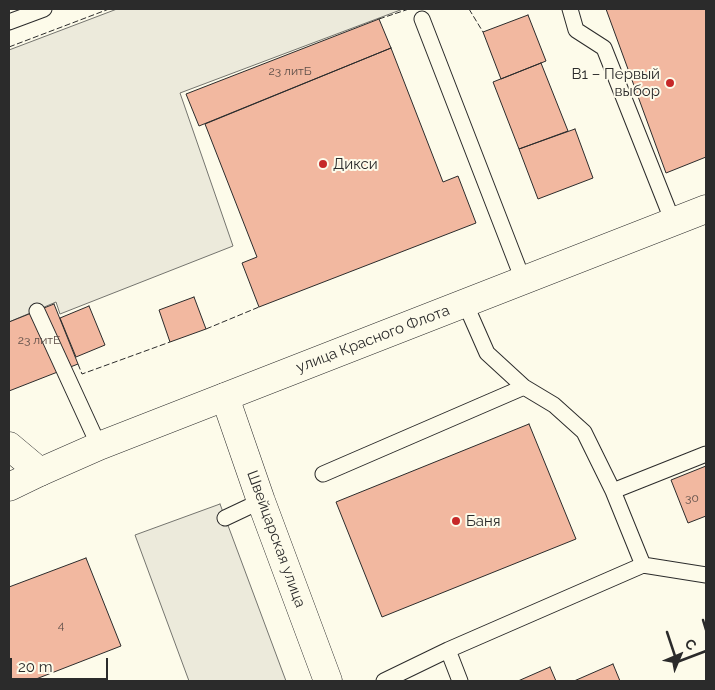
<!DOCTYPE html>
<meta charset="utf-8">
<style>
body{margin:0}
#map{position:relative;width:715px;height:690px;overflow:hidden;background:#fdfbea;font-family:Raleway,sans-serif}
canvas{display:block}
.frame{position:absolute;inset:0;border:10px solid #2b2b2b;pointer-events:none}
.north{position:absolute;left:655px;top:630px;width:50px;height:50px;-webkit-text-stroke:4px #fdfbea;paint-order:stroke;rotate:45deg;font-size:14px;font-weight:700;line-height:20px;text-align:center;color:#2b2b2b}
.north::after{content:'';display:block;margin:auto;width:18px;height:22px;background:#2b2b2b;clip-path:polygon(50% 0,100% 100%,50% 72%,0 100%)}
.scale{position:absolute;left:10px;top:658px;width:98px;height:22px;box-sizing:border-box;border:2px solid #2b2b2b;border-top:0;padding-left:6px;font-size:15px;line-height:18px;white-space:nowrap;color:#2b2b2b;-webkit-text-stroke:4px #fdfbea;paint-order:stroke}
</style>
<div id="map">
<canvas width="715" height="690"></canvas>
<div class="frame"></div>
<div class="north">С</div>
<div class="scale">20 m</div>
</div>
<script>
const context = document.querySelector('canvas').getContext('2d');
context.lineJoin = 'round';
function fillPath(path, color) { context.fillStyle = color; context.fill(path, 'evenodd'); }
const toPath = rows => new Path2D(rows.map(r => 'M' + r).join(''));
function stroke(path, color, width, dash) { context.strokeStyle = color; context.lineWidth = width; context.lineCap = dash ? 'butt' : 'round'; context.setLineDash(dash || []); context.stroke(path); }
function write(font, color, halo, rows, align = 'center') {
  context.font = font + ' Raleway,sans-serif'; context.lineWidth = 4; context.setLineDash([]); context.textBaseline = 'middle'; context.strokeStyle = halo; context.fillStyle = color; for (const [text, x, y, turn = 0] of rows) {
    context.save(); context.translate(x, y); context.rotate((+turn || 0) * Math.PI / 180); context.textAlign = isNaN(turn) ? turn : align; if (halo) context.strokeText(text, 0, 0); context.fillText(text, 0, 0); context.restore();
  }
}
const parking = toPath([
 [117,9,403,9,180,93,233,246,60,314,56,302,9,322,9,50,117,9],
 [220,504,286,681,189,681,135,535,220,504]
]);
fillPath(parking, '#eceadb');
stroke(parking, '#74746e', 1);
const building = toPath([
 [606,9,706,9,706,157,666,173,606,9],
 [528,15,546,61,501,79,483,32,528,15],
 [379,19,391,48,199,126,186,94,379,19],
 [391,48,443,182,458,176,476,223,259,307,242,263,257,257,205,124,391,48],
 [541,63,568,131,519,149,493,82,541,63],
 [575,129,593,178,538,199,519,149,575,129],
 [194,297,206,329,170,342,159,310,194,297],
 [54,304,78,364,9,391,9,322,54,304],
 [89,306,105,345,76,357,60,318,89,306],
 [529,424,576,539,382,617,336,502,529,424],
 [706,466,706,516,688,523,671,480,706,466],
 [86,558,121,646,36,679,37,681,9,681,9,587,86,558],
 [613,664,620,681,574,681,613,664],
 [550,667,556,681,518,681,550,667]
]);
fillPath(building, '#f2b8a0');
stroke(building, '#2b2b2b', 1);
const lane = toPath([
 [570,9,576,30,604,48,673,222],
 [422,19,523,280],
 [9,22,44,9],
 [465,303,487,353,524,387,554,405,584,432,613,491,643,565,706,575],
 [37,311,99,446],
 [323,474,524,387],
 [613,491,706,454],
 [225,518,261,501],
 [448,650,460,681],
 [384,681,448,650,643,565]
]);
const street = toPath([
 [225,397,261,501,328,681],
 [9,487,40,472]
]);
const secondary = toPath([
 [9,446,40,472,99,446,706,209]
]);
stroke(lane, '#2b2b2b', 17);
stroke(street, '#2b2b2b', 29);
stroke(secondary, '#2b2b2b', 29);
stroke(lane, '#fdfbea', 15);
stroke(street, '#fdfbea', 28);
stroke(secondary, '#fdfbea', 28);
stroke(toPath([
 [469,9,483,32],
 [379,19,409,9],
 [9,47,109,9],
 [206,329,259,307],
 [78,364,82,374,170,342]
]), '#2b2b2b', 1, [6, 2.5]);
stroke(toPath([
 [703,620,706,630],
 [667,632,677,662,706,651]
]), '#2b2b2b', 2.5);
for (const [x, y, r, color] of [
 [670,83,5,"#c62828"],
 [323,164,5,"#c62828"],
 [456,521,5,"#c62828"]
]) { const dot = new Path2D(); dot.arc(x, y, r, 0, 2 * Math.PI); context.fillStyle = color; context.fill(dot); stroke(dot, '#fdfbea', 2); }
write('12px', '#5d4e48', null, [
 ["23 литБ",290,71],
 ["23 литЕ",39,340],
 ["30",692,498],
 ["4",61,625]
]);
write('15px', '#2b2b2b', '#fdfbea', [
 ["В1 – Первый",660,74,"right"],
 ["выбор",660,91,"right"],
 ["Дикси",333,164],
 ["Баня",466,521]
], 'left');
write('15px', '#2b2b2b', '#fdfbea', [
 ["улица Красного Флота",373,339,-21],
 ["Швейцарская улица",276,539,70]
]);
</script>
